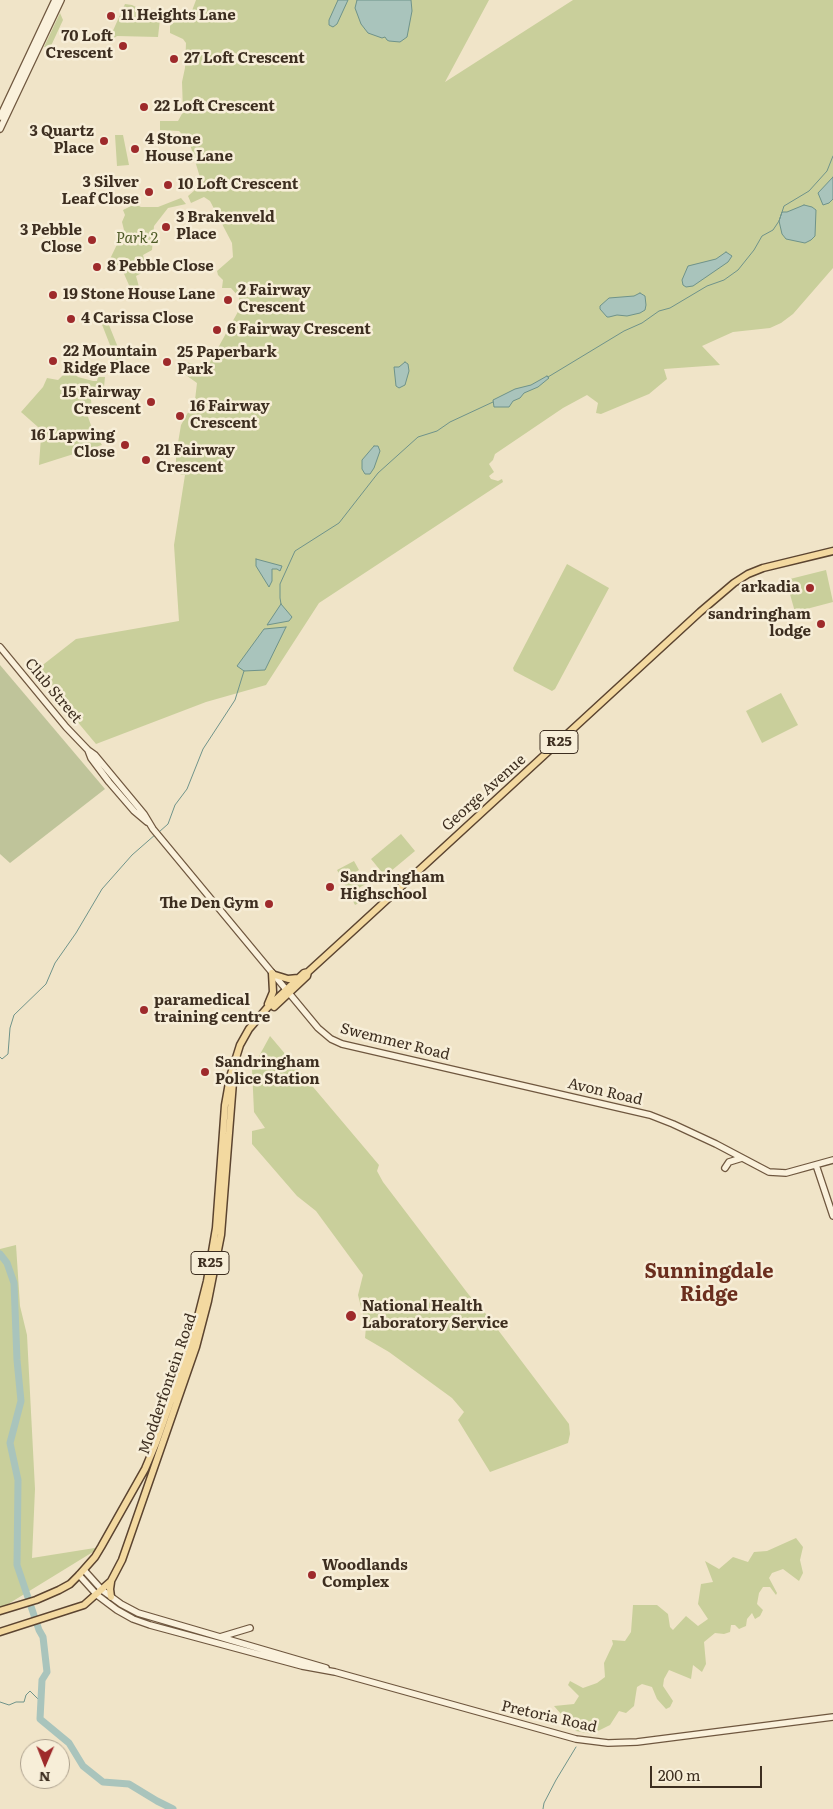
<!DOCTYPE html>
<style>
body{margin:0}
#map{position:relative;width:833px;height:1809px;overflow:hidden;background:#f0e4c8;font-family:Literata,serif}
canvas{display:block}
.north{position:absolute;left:20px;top:1739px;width:50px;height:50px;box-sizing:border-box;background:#f7eed8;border:1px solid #ada18e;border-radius:50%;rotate:181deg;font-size:14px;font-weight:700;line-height:20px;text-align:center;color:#3d2e20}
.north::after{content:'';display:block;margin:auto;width:18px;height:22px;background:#9e2a2b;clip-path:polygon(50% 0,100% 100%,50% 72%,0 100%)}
.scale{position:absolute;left:650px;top:1766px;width:112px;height:22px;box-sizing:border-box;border:2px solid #3d2e20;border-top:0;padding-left:6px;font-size:15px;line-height:18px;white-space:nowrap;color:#3d2e20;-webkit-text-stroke:4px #f7eed8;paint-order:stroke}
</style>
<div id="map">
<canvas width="833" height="1809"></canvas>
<div class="north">N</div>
<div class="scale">200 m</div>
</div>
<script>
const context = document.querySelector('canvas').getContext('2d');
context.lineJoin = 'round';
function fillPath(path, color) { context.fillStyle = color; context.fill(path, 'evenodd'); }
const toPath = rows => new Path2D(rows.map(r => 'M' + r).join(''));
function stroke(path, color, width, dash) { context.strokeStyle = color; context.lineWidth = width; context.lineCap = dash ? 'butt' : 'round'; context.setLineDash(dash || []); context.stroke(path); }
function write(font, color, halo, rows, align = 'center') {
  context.font = font + ' Literata,serif'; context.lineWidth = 5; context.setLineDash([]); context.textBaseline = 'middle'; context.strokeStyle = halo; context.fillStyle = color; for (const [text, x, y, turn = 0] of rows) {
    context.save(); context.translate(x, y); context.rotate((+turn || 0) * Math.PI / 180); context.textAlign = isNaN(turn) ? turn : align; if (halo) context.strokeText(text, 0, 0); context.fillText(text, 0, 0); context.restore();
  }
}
fillPath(toPath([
 [196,0,489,0,445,82,573,0,833,0,833,268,793,314,781,323,770,328,733,332,702,346,720,365,664,369,667,379,649,394,601,414,596,413,598,403,587,395,563,408,495,454,493,460,489,464,494,472,489,476,491,479,498,481,502,479,503,482,319,603,266,685,206,702,96,744,35,671,76,639,179,621,174,545,185,475,173,473,176,467,176,455,181,425,195,400,197,383,183,373,186,362,201,366,208,366,240,308,239,297,231,288,222,288,223,280,218,275,217,271,233,257,232,243,210,201,204,197,191,203,188,196,202,184,189,141,179,131,160,130,160,121,178,121,183,112,182,82,185,68,186,43,183,39,170,33,170,26,174,20,186,18,190,16],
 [125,4,132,5,160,19,158,37,117,36,110,41,103,35,111,35],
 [60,13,63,20,50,48,44,47],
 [115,135,123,135,129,165,117,166],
 [181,198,186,204,168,208,154,226,152,250,143,255,147,270,136,276,142,298,136,301,121,267,109,261,124,230,122,222,125,215,123,210,135,204,141,207,158,207],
 [107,320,123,360,117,363,101,322],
 [69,369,78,377,93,381,97,381,98,377,105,377,103,397,91,399,92,412,87,414,93,431,102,445,39,465,41,437,38,427,21,412,43,387,47,378,58,380],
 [567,564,609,588,555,689,552,691,514,671,513,668],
 [826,570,833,602,795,612,786,580],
 [781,693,798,725,762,743,746,711],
 [401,834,415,851,385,876,371,859],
 [354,861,359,870,342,879,337,870],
 [362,875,366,884,349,893,344,883],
 [368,886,373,896,355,905,350,895],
 [270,1036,379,1165,377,1171,383,1182,469,1295,486,1314,569,1424,570,1434,568,1443,490,1472,458,1420,464,1412,452,1398,389,1352,365,1338,366,1327,358,1295,363,1275,316,1211,297,1196,252,1144,252,1131,265,1128,254,1112,252,1069],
 [16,1245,20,1306,27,1335,35,1489,32,1558,101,1547,0,1609,0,1249],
 [796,1538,803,1547,800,1560,803,1573,799,1581,783,1569,772,1573,769,1578,777,1593,776,1595,770,1587,763,1587,759,1593,757,1604,763,1610,760,1616,755,1619,752,1613,747,1619,746,1626,739,1629,735,1625,731,1625,730,1632,724,1634,715,1633,704,1642,706,1664,702,1672,693,1665,691,1679,669,1670,664,1679,663,1686,673,1701,670,1707,666,1709,657,1699,652,1687,642,1684,637,1687,634,1706,626,1713,619,1711,610,1725,592,1734,576,1731,554,1706,574,1704,579,1696,568,1685,570,1681,583,1688,597,1683,605,1677,604,1663,613,1644,612,1640,625,1641,631,1632,633,1605,657,1605,668,1614,670,1627,673,1630,686,1616,698,1626,708,1619,698,1604,701,1584,713,1582,705,1561,719,1569,733,1557,748,1562,754,1552,767,1551]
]), '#c9cf9b');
fillPath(toPath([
 [0,665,105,789,10,863,0,854]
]), '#bfc49a');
const water = toPath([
 [338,0,348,0,337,24,333,27,329,25,329,20,338,0],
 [357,0,411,0,412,11,407,37,400,42,389,41,387,40,385,37,382,38,368,33,361,24,355,8,357,0],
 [833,177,833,199,829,203,823,205,818,193,833,177],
 [804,205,812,207,816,210,815,236,811,240,805,243,786,239,782,234,779,221,782,212,787,212,804,205],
 [726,252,732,256,728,262,693,286,686,287,683,285,682,280,688,266,716,259,726,252],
 [640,293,645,296,646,305,645,310,640,313,627,316,617,315,609,317,607,317,600,309,600,306,609,298,634,296,640,293],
 [405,362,408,364,409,371,405,385,399,388,396,386,394,367,399,367,405,362],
 [547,376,549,378,538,387,524,393,520,398,513,401,509,407,494,407,493,400,515,389,531,385,547,376],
 [374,446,378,446,380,451,374,468,370,474,365,474,362,469,362,460,374,446],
 [256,559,282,566,280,571,277,569,272,569,272,581,269,587,256,566,256,559],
 [281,604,292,617,289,621,267,625,281,604],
 [286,627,265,670,244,671,237,666,264,629,286,627]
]);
fillPath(water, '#a9c4bc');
stroke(water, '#6f938a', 1);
stroke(toPath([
 [548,377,624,331,642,323,659,311,670,308,707,286,724,280,738,270,754,250,762,236,773,230,779,221,784,206,809,191,827,171,833,156],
 [281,604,280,598,280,584,295,551,339,523,378,473,418,437,437,431,450,422,493,402],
 [159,832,168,824,175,805,187,789,203,749,235,700,244,671],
 [0,1057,2,1059,8,1054,10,1028,14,1015,46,984,55,963,76,933,102,889,132,855,156,834],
 [0,1702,9,1705,16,1702,24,1702,26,1695,30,1691,41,1702],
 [543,1809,544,1803,556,1780,576,1747]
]), '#6f938a', 1);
stroke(toPath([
 [0,1254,7,1263,14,1283,17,1360,21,1401,10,1443,18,1480,17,1565,39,1630,43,1637,47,1672,42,1680,40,1719,69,1743,83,1766,103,1782,129,1784,157,1801,173,1809]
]), '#a9c4bc', 7);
const secondary = toPath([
 [0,117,55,0],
 [0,129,61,0],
 [0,647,66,727,88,750,95,755,144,814,153,829,289,993,318,1028,331,1039,342,1044,650,1115,673,1124,716,1144,769,1172,786,1173,833,1160],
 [88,750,91,758,109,782,134,811,147,822],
 [816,1165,833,1216],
 [725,1168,729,1162,742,1158],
 [84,1570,102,1590,121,1604,138,1613,326,1668],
 [79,1575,97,1595,117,1610,133,1619,150,1625,302,1666,335,1672,576,1739,608,1743,637,1742,833,1717],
 [220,1637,250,1628]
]);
const primary = toPath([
 [275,975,288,979,298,978],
 [268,1004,273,992,272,973],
 [274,1007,307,976,308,972],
 [111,1582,110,1589,111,1597],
 [0,1611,36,1600,59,1590,70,1584,79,1575,95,1557,101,1547,145,1469,156,1443,191,1344,207,1281,216,1228,225,1105,230,1077,240,1045,249,1029,267,1008,304,973,308,972,354,930,700,612,734,583,748,574,763,568,833,551],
 [0,1632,84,1605,111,1581,122,1560,196,1347,208,1301,221,1235,233,1082]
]);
stroke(secondary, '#6f573f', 8);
stroke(primary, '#5b4430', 9);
stroke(secondary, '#faf1dc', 5.5);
stroke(primary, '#f3d9a0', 6);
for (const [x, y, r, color] of [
 [111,16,5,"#9e2a2b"],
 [123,46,5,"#9e2a2b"],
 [174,59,5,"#9e2a2b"],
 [144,107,5,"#9e2a2b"],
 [104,141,5,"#9e2a2b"],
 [135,149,5,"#9e2a2b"],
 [168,185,5,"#9e2a2b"],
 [149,192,5,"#9e2a2b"],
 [166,227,5,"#9e2a2b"],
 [92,240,5,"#9e2a2b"],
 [97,267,5,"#9e2a2b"],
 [53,295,5,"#9e2a2b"],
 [228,300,5,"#9e2a2b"],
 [71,319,5,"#9e2a2b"],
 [217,330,5,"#9e2a2b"],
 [53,361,5,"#9e2a2b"],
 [167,362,5,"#9e2a2b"],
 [151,402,5,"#9e2a2b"],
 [180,416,5,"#9e2a2b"],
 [125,445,5,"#9e2a2b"],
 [146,460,5,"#9e2a2b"],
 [810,588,5,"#9e2a2b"],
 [821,624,5,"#9e2a2b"],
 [330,887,5,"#9e2a2b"],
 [269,904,5,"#9e2a2b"],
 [144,1010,5,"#9e2a2b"],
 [205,1072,5,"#9e2a2b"],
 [351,1316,6,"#9e2a2b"],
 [312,1575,5,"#9e2a2b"]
]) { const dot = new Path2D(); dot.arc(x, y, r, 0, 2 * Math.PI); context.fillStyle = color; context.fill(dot); stroke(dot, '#f7eed8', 2); }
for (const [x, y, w] of [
 [559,742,38],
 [210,1263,38]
]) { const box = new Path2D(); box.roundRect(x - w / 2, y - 11.5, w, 23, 4); context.fillStyle = '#f7eed8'; context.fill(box); stroke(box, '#3d2e20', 1); }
write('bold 14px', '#3d2e20', null, [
 ["R25",559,742],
 ["R25",210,1263]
]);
write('bold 15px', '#3d2e20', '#f7eed8', [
 ["11 Heights Lane",121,16],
 ["70 Loft",113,37,"right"],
 ["Crescent",113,54,"right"],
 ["27 Loft Crescent",184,59],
 ["22 Loft Crescent",154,107],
 ["3 Quartz",94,132,"right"],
 ["Place",94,149,"right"],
 ["4 Stone",145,140],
 ["House Lane",145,157],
 ["3 Silver",139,183,"right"],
 ["Leaf Close",139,200,"right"],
 ["10 Loft Crescent",178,185],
 ["3 Brakenveld",176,218],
 ["Place",176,235],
 ["3 Pebble",82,231,"right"],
 ["Close",82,248,"right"],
 ["8 Pebble Close",107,267],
 ["2 Fairway",238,291],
 ["Crescent",238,308],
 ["19 Stone House Lane",63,295],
 ["4 Carissa Close",81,319],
 ["6 Fairway Crescent",227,330],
 ["22 Mountain",63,352],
 ["Ridge Place",63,369],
 ["25 Paperbark",177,353],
 ["Park",177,370],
 ["15 Fairway",141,393,"right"],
 ["Crescent",141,410,"right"],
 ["16 Fairway",190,407],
 ["Crescent",190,424],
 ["16 Lapwing",115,436,"right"],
 ["Close",115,453,"right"],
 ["21 Fairway",156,451],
 ["Crescent",156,468],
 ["arkadia",800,588,"right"],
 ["sandringham",811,615,"right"],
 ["lodge",811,632,"right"],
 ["Sandringham",340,878],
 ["Highschool",340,895],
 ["The Den Gym",259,904,"right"],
 ["paramedical",154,1001],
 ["training centre",154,1018],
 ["Sandringham",215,1063],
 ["Police Station",215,1080],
 ["National Health",362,1307],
 ["Laboratory Service",362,1324],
 ["Woodlands",322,1566],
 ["Complex",322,1583]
], 'left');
write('italic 15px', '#4d5a26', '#f7eed8', [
 ["Park 2",137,239]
]);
write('15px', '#3d2e20', '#f7eed8', [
 ["Club Street",53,691,50],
 ["George Avenue",484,793,-42],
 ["Swemmer Road",395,1042,14],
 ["Avon Road",605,1092,13],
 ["Modderfontein Road",168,1384,-71],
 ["Pretoria Road",549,1717,13]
]);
write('bold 20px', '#6b2e1e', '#f7eed8', [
 ["Sunningdale",709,1272],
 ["Ridge",709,1295]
]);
</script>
